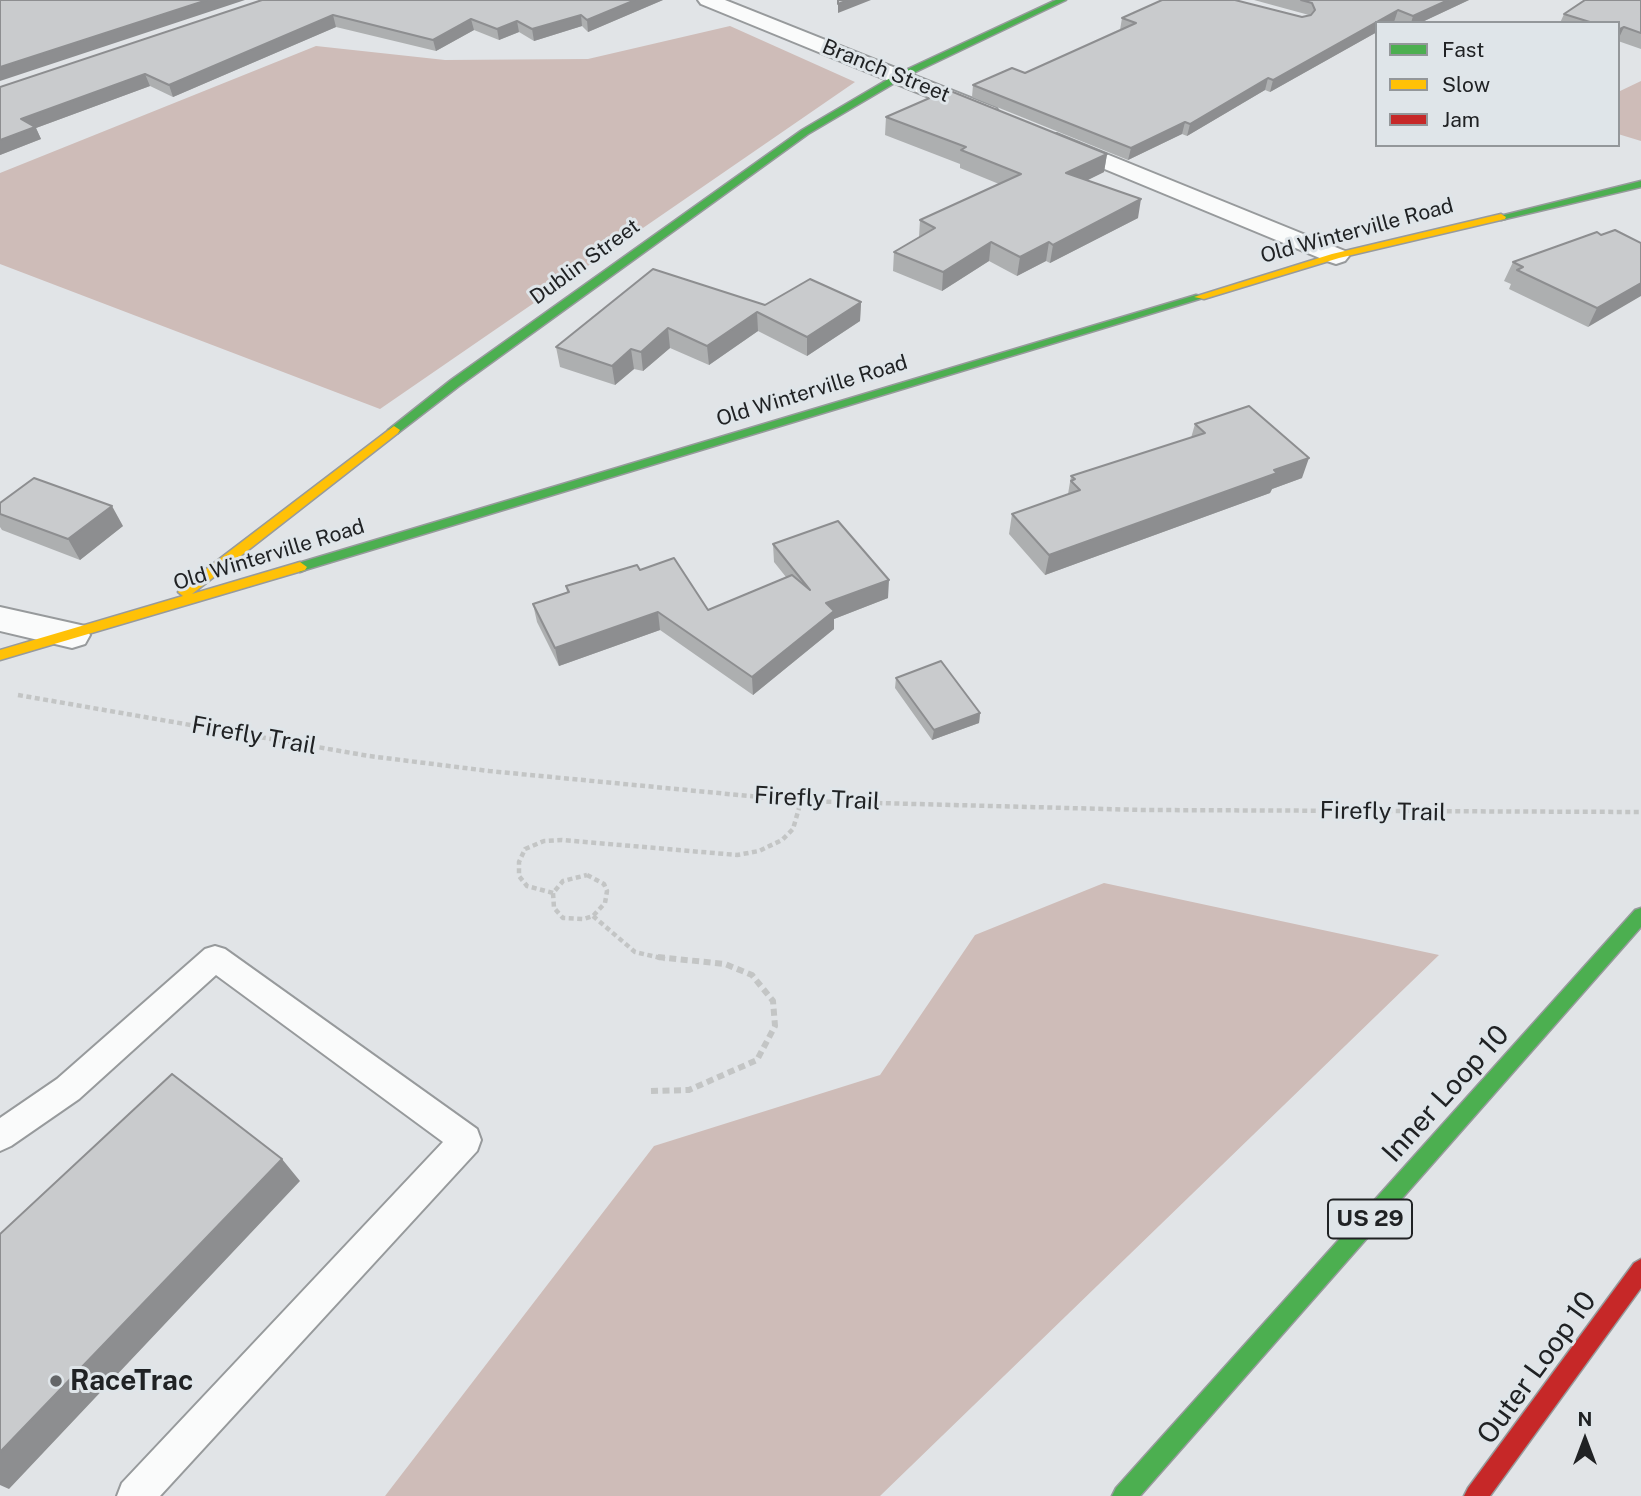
<!DOCTYPE html>
<style>
body{margin:0}
#map{position:relative;width:1641px;height:1496px;overflow:hidden;background:#e1e4e7;font-family:"Public Sans",sans-serif}
canvas{display:block}
.legend{position:absolute;left:1375px;top:21px;width:245px;height:126px;box-sizing:border-box;background:#dfe5e9;border:2px solid #93979a;margin:0;padding:9px 12px;list-style:none;font-size:21px;color:#202224}
.legend li{display:flex;align-items:center;gap:14px;height:35px}
.legend b{width:35px;border:2px solid #93979a}
.north{position:absolute;left:1550px;top:1405px;width:70px;height:70px;-webkit-text-stroke:5px #dfe5e9;paint-order:stroke;rotate:0deg;font-size:19px;font-weight:700;line-height:28px;text-align:center;color:#202224}
.north::after{content:'';display:block;margin:auto;width:24px;height:32px;background:#202224;clip-path:polygon(50% 0,100% 100%,50% 72%,0 100%)}
</style>
<div id="map">
<canvas width="1641" height="1496"></canvas>
<ul class="legend">
<li><b style="height:9px;background:#4caf50"></b>Fast</li>
<li><b style="height:9px;background:#ffc107"></b>Slow</li>
<li><b style="height:9px;background:#c62828"></b>Jam</li>
</ul>
<div class="north">N</div>
</div>
<script>
const context = document.querySelector('canvas').getContext('2d');
context.lineJoin = 'round';
function fillPath(path, color) { context.fillStyle = color; context.fill(path, 'evenodd'); }
const toPath = rows => new Path2D(rows.map(r => 'M' + r).join(''));
function stroke(path, color, width, dash) { context.strokeStyle = color; context.lineWidth = width; context.lineCap = dash ? 'butt' : 'round'; context.setLineDash(dash || []); context.stroke(path); }
function write(font, color, halo, rows, align = 'center') {
  context.font = font + ' "Public Sans",sans-serif'; context.lineWidth = 6; context.setLineDash([]); context.textBaseline = 'middle'; context.strokeStyle = halo; context.fillStyle = color; for (const [text, x, y, turn = 0] of rows) {
    context.save(); context.translate(x, y); context.rotate((+turn || 0) * Math.PI / 180); context.textAlign = isNaN(turn) ? turn : align; if (halo) context.strokeText(text, 0, 0); context.fillText(text, 0, 0); context.restore();
  }
}
fillPath(toPath([
 [730,26,855,82,380,409,0,264,0,173,316,46,445,60,588,59],
 [1641,81,1641,141,1618,134,1618,92],
 [1104,883,1439,955,880,1496,385,1496,654,1146,880,1075,975,935]
]), '#cebcb8');
const lane = toPath([
 [215,946,225,949,477,1129,481,1140,477,1151,160,1496,117,1496,122,1483,443,1142,216,975,79,1099,11,1146,0,1151,0,1118,57,1079,205,949,215,946]
]);
const street = toPath([
 [698,0,725,0,996,108,999,113,996,118,980,118,701,4,698,0],
 [1057,134,1345,251,1349,256,1345,261,1336,264,1327,261,1049,146,1046,141,1049,136,1057,134],
 [0,607,85,626,90,635,85,644,72,648,0,631,0,607]
]);
const fast = toPath([
 [1056,0,1066,0,903,78,808,134,459,386,398,433,394,434,388,430,451,380,802,130,897,74,1056,0],
 [1641,181,1641,187,1501,220,1496,217,1641,181],
 [1196,295,1206,297,305,570,300,572,293,567,295,564,1196,295],
 [1641,908,1641,927,1140,1496,1112,1496,1116,1488,1635,910,1641,908]
]);
const slow = toPath([
 [1501,214,1506,217,1505,219,1339,258,1204,299,1194,297,1332,254,1501,214],
 [394,426,400,430,398,433,192,594,300,562,307,567,305,570,0,660,0,650,183,596,178,592,180,589,394,426]
]);
const jam = toPath([
 [1641,1259,1641,1288,1490,1496,1464,1496,1468,1488,1634,1263,1641,1259]
]);
stroke(lane, '#979a9c', 4);
stroke(street, '#979a9c', 4);
stroke(fast, '#979a9c', 3);
stroke(slow, '#979a9c', 3);
stroke(jam, '#979a9c', 3);
stroke(toPath([
 [18,695,369,756,489,771,801,801,1144,810,1641,812],
 [587,875,604,884,607,891,605,903,593,916,584,919,563,918,554,908,553,893,563,881,587,875],
 [553,893,527,886,519,876,519,862,525,849,544,841,562,840,737,855,759,851,782,840,793,829,801,801],
 [593,916,635,952,665,959]
]), '#c3c5c5', 4.5, [5, 3.5]);
stroke(toPath([
 [651,1091,689,1090,757,1060,775,1026,773,1001,752,975,725,964,657,957]
]), '#c3c5c5', 6, [7, 4.5]);
fillPath(lane, '#fafbfb');
fillPath(street, '#fafbfb');
fillPath(fast, '#4caf50');
fillPath(slow, '#ffc107');
fillPath(jam, '#c62828');
fillPath(toPath([
 [262,0,663,0,588,32,582,26,534,41,519,32,499,40,474,30,436,51,336,27,173,97,150,86,36,128,41,139,0,155,0,87],
 [1254,0,1469,0,1420,23,1377,23,1377,32,1270,92,1265,90,1187,136,1182,134,1128,160,972,97,973,85,1025,73,1121,30,1120,30,1122,18,1302,17,1309,15],
 [1641,0,1641,49,1618,41,1618,23,1560,23,1564,14],
 [886,117,1107,154,1104,172,1087,180,1138,218,1050,263,1046,261,1017,276,989,261,942,291,893,271,894,252,919,237,920,220,999,184,960,168,960,164,885,135],
 [1641,243,1588,327,1509,289,1511,284,1504,281,1513,262],
 [861,302,860,321,807,356,758,331,709,365,670,348,643,371,634,369,615,385,560,367,556,347,765,305],
 [1195,424,1302,478,1272,489,1270,493,1045,575,1009,534,1012,514,1068,494,1071,476,1191,438],
 [0,503,123,526,80,560,2,530,0,527],
 [773,544,888,598,834,619,834,629,753,695,660,630,559,666,537,622,533,604,567,592,566,586,640,570,708,610,786,577,774,562],
 [896,678,980,713,979,723,932,740,895,688]
]), '#adafb0');
fillPath(toPath([
 [207,0,245,0,0,81,0,67],
 [635,0,663,0,588,32,587,20],
 [848,0,871,0,838,13,838,4],
 [1448,0,1469,0,1420,23,1411,23,1413,16],
 [1398,10,1394,22,1377,23,1377,32,1270,92,1273,80],
 [333,15,336,27,173,97,169,85],
 [581,15,582,26,534,41,532,29],
 [471,19,474,30,436,51,433,40],
 [517,21,519,32,499,40,497,29],
 [1624,27,1618,40,1618,32,1619,30],
 [145,74,150,86,36,128,41,139,0,155,0,140,21,119],
 [1268,78,1265,90,1187,136,1190,124],
 [1185,122,1182,134,1128,160,1131,148],
 [1107,154,1104,172,1064,192,1066,173],
 [1141,199,1138,218,1050,263,1053,245],
 [991,242,989,261,942,291,943,272],
 [1049,242,1046,261,1017,276,1020,257],
 [1641,283,1641,296,1588,327,1597,308],
 [861,302,860,321,807,356,807,337],
 [757,312,758,331,709,365,707,346],
 [668,328,670,348,643,371,641,352],
 [631,349,634,369,615,385,612,366],
 [1309,458,1302,478,1272,489,1270,493,1045,575,1049,555,1274,470],
 [112,506,123,526,80,560,68,539],
 [889,580,888,598,834,619,834,629,753,695,752,677,826,603],
 [658,612,660,630,559,666,555,648],
 [980,713,979,723,932,740,934,730],
 [282,1159,300,1181,9,1489,0,1485,0,1452]
]), '#8d8e90');
const building = toPath([
 [0,0,207,0,0,67,0,0],
 [262,0,635,0,587,20,581,15,532,29,517,21,497,29,471,19,433,40,333,15,169,85,145,74,21,119,35,127,0,140,0,87,262,0],
 [838,0,848,0,838,4,838,0],
 [1162,0,1235,0,1302,17,1311,15,1315,10,1312,3,1301,0,1448,0,1413,16,1398,10,1273,80,1268,78,1190,124,1185,122,1131,148,973,85,1012,68,1025,73,1136,23,1122,18,1162,0],
 [1585,0,1641,0,1641,33,1624,27,1618,30,1618,23,1593,23,1564,14,1585,0],
 [948,90,1107,154,1066,173,1141,199,1053,245,1049,242,1020,257,991,242,943,272,894,252,935,228,920,220,1021,174,961,150,966,147,886,117,948,90],
 [1615,230,1641,243,1641,283,1597,308,1517,270,1523,267,1513,262,1597,232,1601,235,1615,230],
 [653,269,765,305,810,279,861,302,807,337,757,312,707,346,668,328,641,352,631,349,612,366,556,347,653,269],
 [1249,406,1309,458,1274,470,1277,473,1049,555,1012,514,1080,490,1071,481,1075,479,1071,476,1205,433,1195,424,1249,406],
 [34,478,112,506,68,539,0,514,0,503,34,478],
 [838,521,889,580,826,603,834,611,752,677,658,612,555,648,533,604,569,592,566,586,637,565,640,570,674,558,708,610,792,575,810,590,773,544,838,521],
 [941,661,980,713,934,730,896,678,941,661],
 [172,1074,282,1159,0,1452,0,1234,172,1074]
]);
fillPath(building, '#c9cbcd');
stroke(building, '#8d8e90', 2);
for (const [x, y, r, color] of [
 [56,1381,7,"#646668"]
]) { const dot = new Path2D(); dot.arc(x, y, r, 0, 2 * Math.PI); context.fillStyle = color; context.fill(dot); stroke(dot, '#dfe5e9', 2.5); }
write('21px', '#202224', '#dfe5e9', [
 ["Branch Street",886,71,22],
 ["Old Winterville Road",1357,231,-15],
 ["Dublin Street",585,262,-36],
 ["Old Winterville Road",812,391,-17],
 ["Old Winterville Road",269,555,-17]
]);
for (const [x, y, w] of [
 [1370,1219,84]
]) { const box = new Path2D(); box.roundRect(x - w / 2, y - 19.5, w, 39, 5); context.fillStyle = '#dfe5e9'; context.fill(box); stroke(box, '#202224', 2); }
write('bold 23px', '#202224', null, [
 ["US 29",1370,1219]
]);
write('24px', '#202224', '#dfe5e9', [
 ["Firefly Trail",254,736,10],
 ["Firefly Trail",817,799,3],
 ["Firefly Trail",1383,812,1]
]);
write('28px', '#202224', '#dfe5e9', [
 ["Inner Loop 10",1446,1094,-48],
 ["Outer Loop 10",1537,1368,-54]
]);
write('bold 28px', '#202224', '#dfe5e9', [
 ["RaceTrac",70,1381]
], 'left');
</script>
